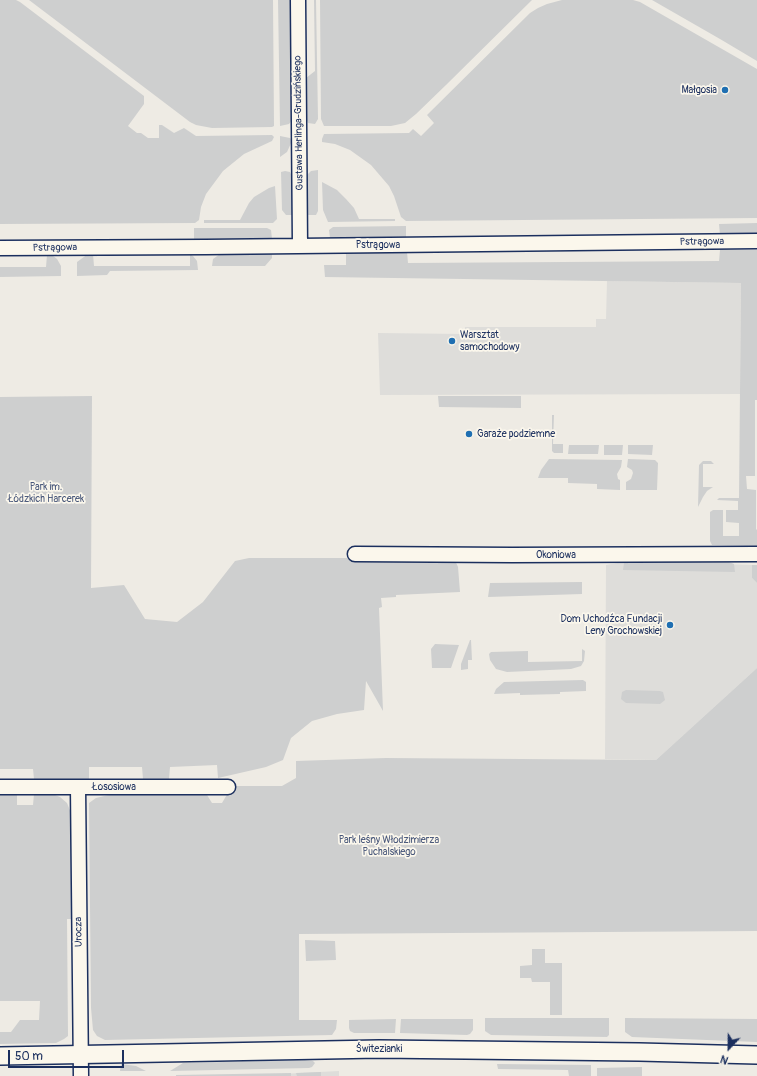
<!DOCTYPE html>
<meta charset="utf-8">
<style>
body{margin:0}
#map{position:relative;width:757px;height:1076px;overflow:hidden;background:#eeebe4;font-family:Pangolin,sans-serif}
canvas{display:block}
.north{position:absolute;left:709px;top:1028px;width:40px;height:40px;-webkit-text-stroke:3px #fbf7ec;paint-order:stroke;rotate:202deg;font-size:11px;font-weight:700;line-height:16px;text-align:center;color:#1b2f5e}
.north::after{content:'';display:block;margin:auto;width:14px;height:18px;background:#1b2f5e;clip-path:polygon(50% 0,100% 100%,50% 72%,0 100%)}
.scale{position:absolute;left:8px;top:1050px;width:116px;height:18px;box-sizing:border-box;border:2px solid #1b2f5e;border-top:0;padding-left:5px;font-size:12px;line-height:14px;white-space:nowrap;color:#1b2f5e;-webkit-text-stroke:3px #fbf7ec;paint-order:stroke}
</style>
<div id="map">
<canvas width="757" height="1076"></canvas>
<div class="north">N</div>
<div class="scale">50 m</div>
</div>
<script>
const context = document.querySelector('canvas').getContext('2d');
context.lineJoin = 'round';
function fillPath(path, color) { context.fillStyle = color; context.fill(path, 'evenodd'); }
const toPath = rows => new Path2D(rows.map(r => 'M' + r).join(''));
function stroke(path, color, width, dash) { context.strokeStyle = color; context.lineWidth = width; context.lineCap = dash ? 'butt' : 'round'; context.setLineDash(dash || []); context.stroke(path); }
function write(font, color, halo, rows, align = 'center') {
  context.font = font + ' Pangolin,sans-serif'; context.lineWidth = 3.5; context.setLineDash([]); context.textBaseline = 'middle'; context.strokeStyle = halo; context.fillStyle = color; for (const [text, x, y, turn = 0] of rows) {
    context.save(); context.translate(x, y); context.rotate((+turn || 0) * Math.PI / 180); context.textAlign = isNaN(turn) ? turn : align; if (halo) context.strokeText(text, 0, 0); context.fillText(text, 0, 0); context.restore();
  }
}
fillPath(toPath([
 [607,281,741,283,740,394,380,395,378,333,464,334,465,327,596,327,596,319,606,319],
 [629,561,752,565,752,578,757,583,757,668,656,760,605,759,606,565],
 [339,1071,339,1076,241,1076]
]), '#deddda');
fillPath(toPath([
 [0,0,16,0,20,2,144,96,144,104,128,126,137,133,141,133,148,138,159,138,159,125,162,125,174,133,184,128,196,136,272,135,274,137,272,141,244,154,223,171,206,194,201,207,199,220,195,223,0,224],
 [29,0,273,0,274,126,272,127,212,128,196,125,190,122],
 [278,0,291,0,292,120,289,124,280,126],
 [314,0,316,0,318,119,315,124,308,123,306,118,306,78,315,71],
 [320,0,532,0,446,85,416,114,405,123,391,126,324,126,321,119],
 [562,0,633,0,640,2,757,69,757,218,406,221,401,217,394,196,389,186,371,165,350,150,335,144,322,142,322,139,324,134,409,133,413,129,421,136,434,123,427,115,530,13,538,8,547,4],
 [652,0,757,0,757,61,720,39],
 [280,136,290,138,292,141,287,152,280,157],
 [318,170,318,211,316,215,307,215,307,175,311,171],
 [285,171,290,172,292,176,293,215,286,215,282,210,281,172],
 [322,182,337,190,346,199,354,208,359,219,395,219,395,221,328,222,323,210],
 [275,186,277,219,273,223,204,223,204,220,240,220,249,203,254,197,269,188],
 [757,223,757,234,720,235,719,224],
 [406,226,406,238,330,238,329,230,333,227],
 [194,228,267,228,271,230,272,239,194,240],
 [720,250,757,250,757,400,755,400,755,476,746,476,747,489,756,490,756,529,757,530,757,546,712,545,710,541,710,512,713,510,723,510,723,536,739,536,739,523,726,522,726,510,738,510,738,501,717,500,719,498,739,498,741,283,325,277,324,265,346,265,346,252,407,252,408,263,719,261],
 [272,253,272,258,265,266,212,266,213,259,220,254],
 [88,254,93,254,94,266,190,266,190,254,193,256,197,261,198,270,110,271,107,275,77,276,77,262],
 [47,255,52,255,57,259,61,266,61,276,0,277,0,267,46,267],
 [92,396,91,588,124,585,145,619,177,622,203,602,235,561,249,558,454,558,458,567,460,592,396,595,396,597,381,598,382,607,379,608,383,711,366,681,364,710,337,714,312,721,291,738,283,760,266,767,218,778,217,765,170,767,169,779,143,779,142,767,89,767,89,780,34,779,33,769,0,769,0,397],
 [438,396,521,396,521,408,439,407],
 [552,415,554,415,553,444,563,444,563,453,554,453,552,451],
 [569,445,599,445,598,454,568,454],
 [604,445,623,445,622,455,604,455],
 [628,445,653,445,652,455,628,454],
 [549,459,622,460,621,467,617,474,618,479,620,480,620,490,597,489,597,484,568,483,568,478,538,478,541,470],
 [628,459,655,460,658,463,657,490,626,490,626,482,631,479,633,473,632,470,627,467],
 [703,461,711,461,714,464,703,464,703,487,713,487,707,491,703,497,698,507,699,465],
 [629,561,729,562,734,564,735,572,623,570,624,563],
 [752,565,757,565,757,583,752,578],
 [582,582,582,594,488,597,490,583],
 [470,640,471,640,472,660,468,660,468,669,461,670,461,664],
 [435,644,459,645,451,668,432,668,431,649],
 [582,649,585,651,584,661,581,666,571,669,507,672,496,669,490,660,489,654,491,652,528,651,528,662,582,661],
 [757,668,757,931,299,934,299,1020,337,1020,336,1029,332,1035,105,1040,97,1036,93,1030,91,1008,89,803,96,798,113,794,200,794,207,795,212,803,222,803,232,786,282,786,296,778,296,761,386,758,656,760],
 [583,680,586,682,586,691,560,692,560,694,520,695,520,693,494,694,496,689,504,682],
 [626,690,660,691,663,692,665,700,660,704,626,703,621,699,622,692],
 [17,794,17,805,33,805,34,794,55,795,60,797,67,803,71,813,72,919,67,919,68,1036,64,1039,56,1043,0,1044,0,1032,11,1032,20,1020,39,1020,40,1001,0,1001,0,795],
 [305,940,335,941,336,960,306,961],
 [532,949,545,949,545,963,562,963,562,1015,550,1015,550,982,532,982,531,978,520,978,520,966,532,965],
 [485,1018,609,1018,609,1035,607,1037,491,1035,485,1031],
 [625,1018,757,1019,757,1042,632,1037,625,1032],
 [396,1019,395,1033,354,1033,350,1031,349,1028,349,1020],
 [401,1019,473,1019,473,1030,470,1034,467,1035,400,1033],
 [305,1060,313,1061,315,1063,312,1067,309,1068,170,1071,183,1063],
 [121,1064,136,1066,146,1071,120,1071],
 [497,1064,591,1065,591,1076,569,1076,568,1070,498,1069],
 [642,1067,642,1076,597,1076,597,1068],
 [321,1072,321,1076,297,1076,296,1073],
 [291,1073,291,1076,176,1076,176,1075]
]), '#cecfcf');
const minor = toPath([
 [298,0,300,245],
 [0,248,206,247,757,241],
 [355,554,512,555,757,554],
 [0,787,228,787],
 [78,787,81,1076]
]);
const tertiary = toPath([
 [0,1056,379,1049,639,1052,757,1055]
]);
stroke(minor, '#1b2f5e', 17);
stroke(tertiary, '#1b2f5e', 20);
stroke(minor, '#fbf7ec', 14);
stroke(tertiary, '#fbf7ec', 17);
for (const [x, y, r, color] of [
 [725,90,4,"#1f6fb2"],
 [452,341,4,"#1f6fb2"],
 [469,434,4,"#1f6fb2"],
 [670,625,4,"#1f6fb2"]
]) { const dot = new Path2D(); dot.arc(x, y, r, 0, 2 * Math.PI); context.fillStyle = color; context.fill(dot); stroke(dot, '#fbf7ec', 1.5); }
write('10px', '#1b2f5e', '#fbf7ec', [
 ["Małgosia",717,90],
 ["Warsztat",460,335,"left"],
 ["samochodowy",460,347,"left"],
 ["Garaże podziemne",477,434,"left"],
 ["Dom Uchodźca Fundacji",662,619],
 ["Leny Grochowskiej",662,631]
], 'right');
write('10px', '#1b2f5e', '#fbf7ec', [
 ["Gustawa Herlinga-Grudzińskiego",299,123,-91],
 ["Pstrągowa",702,242,-1],
 ["Pstrągowa",378,245],
 ["Pstrągowa",55,248,-1],
 ["Okoniowa",556,555],
 ["Łososiowa",114,787],
 ["Urocza",79,932,-91],
 ["Świtezianki",379,1049]
]);
write('10px', '#48577a', '#fbf7ec', [
 ["Park im.",46,487],
 ["Łódzkich Harcerek",46,499],
 ["Park leśny Włodzimierza",389,840],
 ["Puchalskiego",389,852]
]);
</script>
